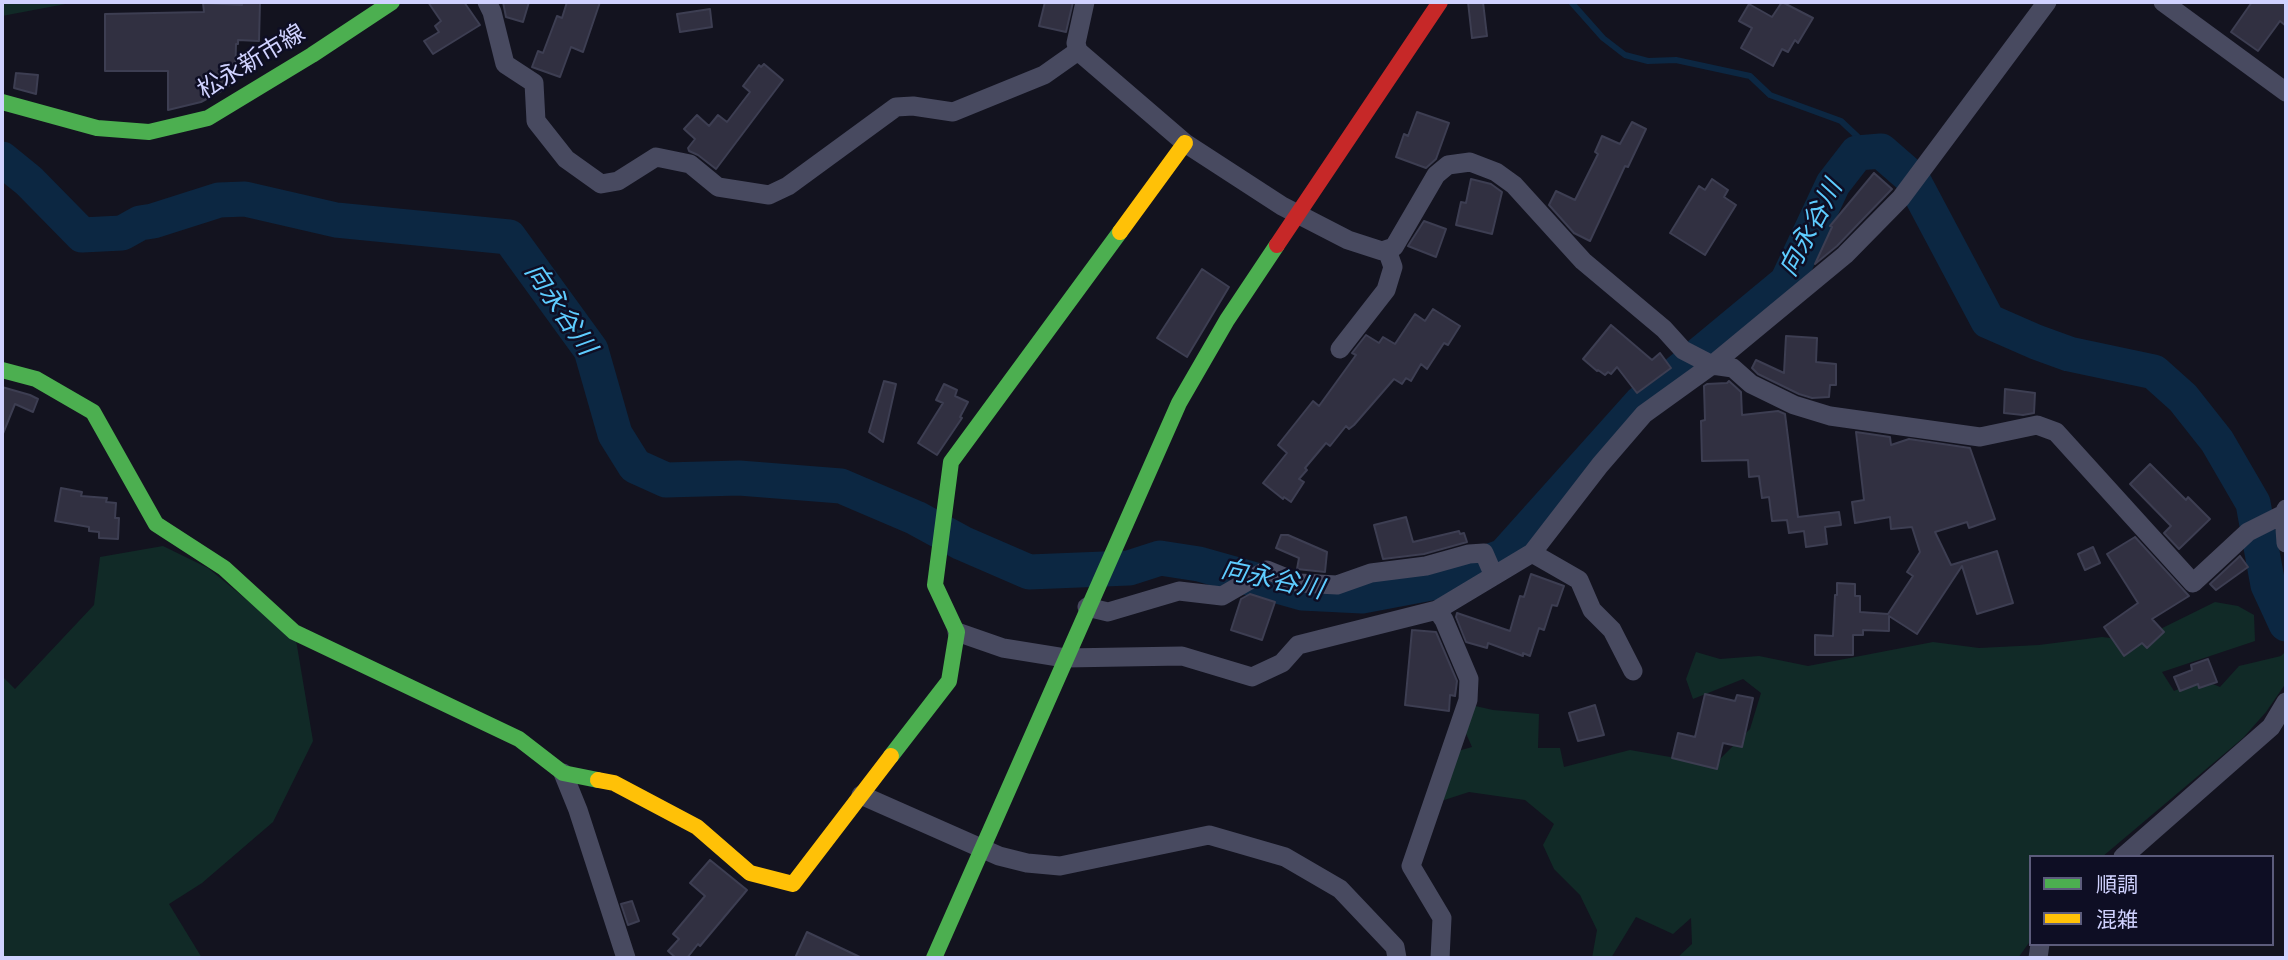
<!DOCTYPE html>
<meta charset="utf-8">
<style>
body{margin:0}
#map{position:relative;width:2288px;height:960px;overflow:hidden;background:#13131f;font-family:Poppins,"Noto Sans JP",sans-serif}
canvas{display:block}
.frame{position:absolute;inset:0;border:4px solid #d0d2ff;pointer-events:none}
.legend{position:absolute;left:2029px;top:855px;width:245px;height:91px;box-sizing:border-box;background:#0e0e24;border:2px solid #5c5c7c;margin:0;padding:9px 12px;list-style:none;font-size:21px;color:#d0d2ff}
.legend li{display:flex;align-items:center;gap:14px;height:35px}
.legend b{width:35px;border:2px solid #5c5c7c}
</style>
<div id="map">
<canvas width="2288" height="960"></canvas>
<div class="frame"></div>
<ul class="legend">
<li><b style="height:9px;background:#4caf50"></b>順調</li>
<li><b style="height:9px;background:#ffc107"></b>混雑</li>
</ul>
</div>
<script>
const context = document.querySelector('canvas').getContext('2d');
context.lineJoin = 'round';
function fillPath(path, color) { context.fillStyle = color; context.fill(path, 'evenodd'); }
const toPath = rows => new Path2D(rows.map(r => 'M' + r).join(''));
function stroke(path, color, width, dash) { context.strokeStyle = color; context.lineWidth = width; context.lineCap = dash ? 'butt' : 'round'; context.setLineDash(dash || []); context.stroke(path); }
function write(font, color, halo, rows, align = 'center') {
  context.font = font + ' Poppins,"Noto Sans JP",sans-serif'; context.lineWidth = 5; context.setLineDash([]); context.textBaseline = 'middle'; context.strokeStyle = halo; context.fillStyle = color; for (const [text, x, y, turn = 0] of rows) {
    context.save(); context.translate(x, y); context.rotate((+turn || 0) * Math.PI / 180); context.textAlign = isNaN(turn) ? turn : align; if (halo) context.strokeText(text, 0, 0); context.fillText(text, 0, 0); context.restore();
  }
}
fillPath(toPath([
 [2,2,76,2,2,16],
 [163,546,208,568,296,640,313,741,273,822,202,883,169,904,202,958,2,958,2,676,15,689,94,605,100,557],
 [2215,602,2238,606,2254,615,2255,641,2162,672,2174,691,2201,679,2220,687,2239,666,2281,656,2286,651,2286,683,2266,712,2243,738,2102,857,2031,857,2031,940,2018,958,1677,958,1692,944,1691,918,1673,934,1636,917,1611,958,1592,958,1597,930,1580,895,1554,869,1543,845,1554,824,1525,800,1469,792,1435,803,1451,753,1472,747,1464,729,1471,705,1493,710,1539,714,1538,748,1560,748,1564,767,1630,750,1676,758,1717,762,1750,729,1761,693,1743,679,1693,699,1686,679,1696,652,1720,659,1759,656,1808,666,1933,642,1979,648,2039,645,2102,637,2136,641]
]), '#112a27');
stroke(toPath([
 [1571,2,1603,38,1625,55,1648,61,1676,60,1750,76,1770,95,1841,121,1859,138,1881,151]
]), '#0c2742', 6);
stroke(toPath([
 [2,159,29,181,82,235,122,233,140,223,153,221,219,200,245,199,336,220,509,237,591,350,615,434,635,466,666,480,739,478,841,486,916,518,962,543,1029,572,1129,568,1160,558,1199,564,1302,593,1362,596,1431,583,1504,556,1641,403,1787,282,1833,184,1857,153,1881,151,1912,178,1988,321,2036,342,2069,354,2154,372,2183,398,2217,441,2253,503,2268,585,2286,624]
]), '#0c2742', 35);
const building = toPath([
 [242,2,260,2,259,41,238,40,238,44,236,44,235,82,225,88,221,88,221,91,201,102,168,110,168,71,105,71,105,14,204,12,203,3,242,5,242,2],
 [428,2,464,2,480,25,433,54,424,41,439,32,435,26,441,21,428,2],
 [503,2,529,2,523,22,506,17,503,2],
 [567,2,600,2,583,52,571,47,560,77,532,67,538,51,543,53,557,16,562,18,567,2],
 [1045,2,1073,2,1066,32,1039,26,1045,2],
 [1468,2,1483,2,1487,36,1472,38,1468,2],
 [1782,2,1813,18,1798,43,1795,40,1788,52,1782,49,1773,66,1741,48,1752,28,1739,21,1749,4,1772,17,1782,2],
 [2252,2,2286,2,2286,26,2280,21,2258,51,2231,32,2252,2],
 [710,9,712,27,680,32,677,14,710,9],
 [764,64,783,80,716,169,698,155,689,151,688,148,695,139,684,129,697,115,709,126,718,115,727,122,750,92,743,86,759,65,761,67,764,64],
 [16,73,38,75,36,94,14,88,16,73],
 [1417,112,1449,123,1436,159,1426,168,1396,157,1404,134,1408,136,1417,112],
 [1632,122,1646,129,1628,167,1625,166,1590,241,1574,233,1549,205,1556,191,1575,200,1598,154,1595,152,1602,136,1620,144,1632,122],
 [1874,173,1892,189,1837,246,1815,264,1832,227,1830,226,1874,173],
 [1471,179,1491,184,1502,192,1492,234,1456,225,1461,202,1466,203,1471,179],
 [1712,179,1728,190,1724,197,1736,205,1705,255,1670,233,1699,186,1705,190,1712,179],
 [1424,221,1446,229,1436,257,1408,246,1424,221],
 [1202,269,1229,287,1187,357,1157,338,1202,269],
 [1433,309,1460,326,1448,345,1444,343,1427,369,1421,364,1411,381,1406,378,1402,384,1394,379,1354,425,1349,429,1346,426,1330,446,1326,443,1305,468,1307,470,1299,479,1304,482,1291,502,1284,497,1283,499,1263,483,1287,453,1278,445,1313,401,1319,406,1356,355,1352,353,1366,335,1379,343,1383,337,1395,344,1415,314,1425,321,1433,309],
 [1611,325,1652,360,1660,353,1671,368,1637,393,1617,367,1611,374,1608,372,1605,375,1598,370,1597,371,1583,359,1611,325],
 [1786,336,1817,338,1816,362,1836,364,1836,385,1830,385,1829,397,1812,398,1799,394,1758,374,1752,368,1756,360,1784,373,1786,336],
 [884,381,896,384,883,442,869,432,884,381],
 [1729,381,1741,392,1742,415,1778,411,1785,414,1798,517,1839,512,1841,525,1825,527,1827,544,1806,547,1804,531,1789,533,1787,520,1772,521,1769,497,1762,498,1759,476,1749,477,1748,460,1702,461,1701,421,1705,420,1704,386,1707,384,1727,383,1729,381],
 [944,384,957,390,955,396,968,402,960,417,962,418,937,455,918,443,943,403,936,400,944,384],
 [2,387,30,395,38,399,33,412,15,404,2,436,2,387],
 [2005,389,2035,393,2034,413,2023,415,2004,413,2005,389],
 [1856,432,1890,437,1891,445,1909,439,1970,448,1995,519,1969,528,1967,522,1935,532,1951,565,1997,551,2013,603,1977,614,1962,566,1917,634,1889,616,1889,631,1863,630,1863,635,1853,635,1853,655,1815,655,1815,635,1833,636,1835,595,1837,595,1837,583,1855,584,1855,596,1860,596,1860,612,1888,614,1913,576,1907,572,1920,552,1912,527,1891,529,1890,517,1855,523,1852,502,1864,500,1856,432],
 [2150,464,2186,500,2188,497,2210,519,2179,549,2164,533,2171,526,2130,484,2150,464],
 [61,488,82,492,81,496,107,498,106,502,116,503,115,518,119,518,118,539,99,538,99,532,89,531,89,527,55,521,61,488],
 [1406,517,1413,542,1459,531,1460,534,1464,533,1467,542,1424,554,1383,559,1374,525,1406,517],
 [1281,535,1288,535,1327,552,1325,572,1297,569,1299,558,1276,548,1281,535],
 [2135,537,2189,596,2152,619,2164,632,2147,648,2142,643,2124,656,2104,627,2138,603,2107,554,2135,537],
 [2093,547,2100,563,2085,570,2078,554,2093,547],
 [2240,556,2248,567,2216,590,2210,584,2240,556],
 [1531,574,1564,586,1557,606,1552,605,1544,630,1539,628,1530,656,1523,653,1523,656,1488,643,1487,648,1466,642,1456,617,1457,613,1510,631,1520,596,1524,597,1531,574],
 [1250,594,1275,602,1262,640,1231,630,1241,599,1250,594],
 [1412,630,1436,632,1457,681,1455,696,1450,695,1449,711,1405,705,1412,630],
 [2208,659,2217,682,2199,688,2198,684,2180,691,2174,677,2192,670,2191,665,2208,659],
 [1705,694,1735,701,1737,695,1753,698,1742,747,1723,743,1717,769,1672,758,1678,733,1695,737,1705,694],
 [1595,705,1604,735,1578,741,1569,713,1595,705],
 [710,860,747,890,700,946,698,944,687,958,676,958,668,951,679,939,673,934,705,896,690,883,710,860],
 [632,901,639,921,628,925,621,904,632,901],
 [807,932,862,958,795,958,807,932]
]);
fillPath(building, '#313041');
stroke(building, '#3d3e52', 2);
stroke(toPath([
 [487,2,492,12,505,64,534,83,536,121,566,159,601,184,618,181,656,157,690,164,718,187,769,195,788,186,896,107,913,106,953,112,1044,75,1078,51],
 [1085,2,1076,43,1078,51,1185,143,1282,206,1348,240,1382,251,1394,247,1436,175,1448,165,1470,162,1496,172,1514,185,1583,261,1664,329,1683,350,1712,365,1733,368,1751,384,1794,405,1830,416,1980,437,2037,425,2056,432,2193,583,2248,532,2284,514],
 [2163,2,2286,92],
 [1340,349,1386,290,1393,267,1387,250],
 [2286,509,2284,514,2286,543],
 [1532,553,1579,580,1592,610,1612,630,1633,671],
 [1087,607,1108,612,1179,591,1222,596,1267,570,1299,583,1337,585,1371,573,1426,566,1469,554,1484,553,1494,576],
 [1437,610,1444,620,1469,679,1468,700,1411,866,1442,918,1440,958],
 [957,632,1003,648,1065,658,1182,656,1252,677,1282,663,1298,645,1437,610,1532,553,1600,465,1644,414,1712,365,1845,255,1901,198,2047,2],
 [563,773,578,810,626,958],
 [861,795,999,856,1027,863,1060,866,1209,835,1285,857,1340,889,1395,947,1397,958],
 [2123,857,2271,727,2286,702],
 [2038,958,2040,944]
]), '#484a60', 19);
stroke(toPath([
 [2,102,97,128,149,132,208,118,312,55,392,2],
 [2,370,36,379,93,412,156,524,224,568,294,632,519,739,563,773,598,780],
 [891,756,949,681,957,632,935,585,951,462,1120,232],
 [934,958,1179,403,1227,320,1277,245]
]), '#4caf50', 16);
stroke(toPath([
 [1120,232,1185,143],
 [598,780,614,783,697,827,750,873,793,884,891,756]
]), '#ffc107', 16);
stroke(toPath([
 [1277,245,1440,2]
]), '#c62828', 16);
write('24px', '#d0d2ff', '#0e0e24', [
 ["松永新市線",252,63,-31]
]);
write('italic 26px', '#5eccff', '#0e0e24', [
 ["向永谷川",1812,229,-62],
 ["向永谷川",559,310,56],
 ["向永谷川",1272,581,12]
]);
</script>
